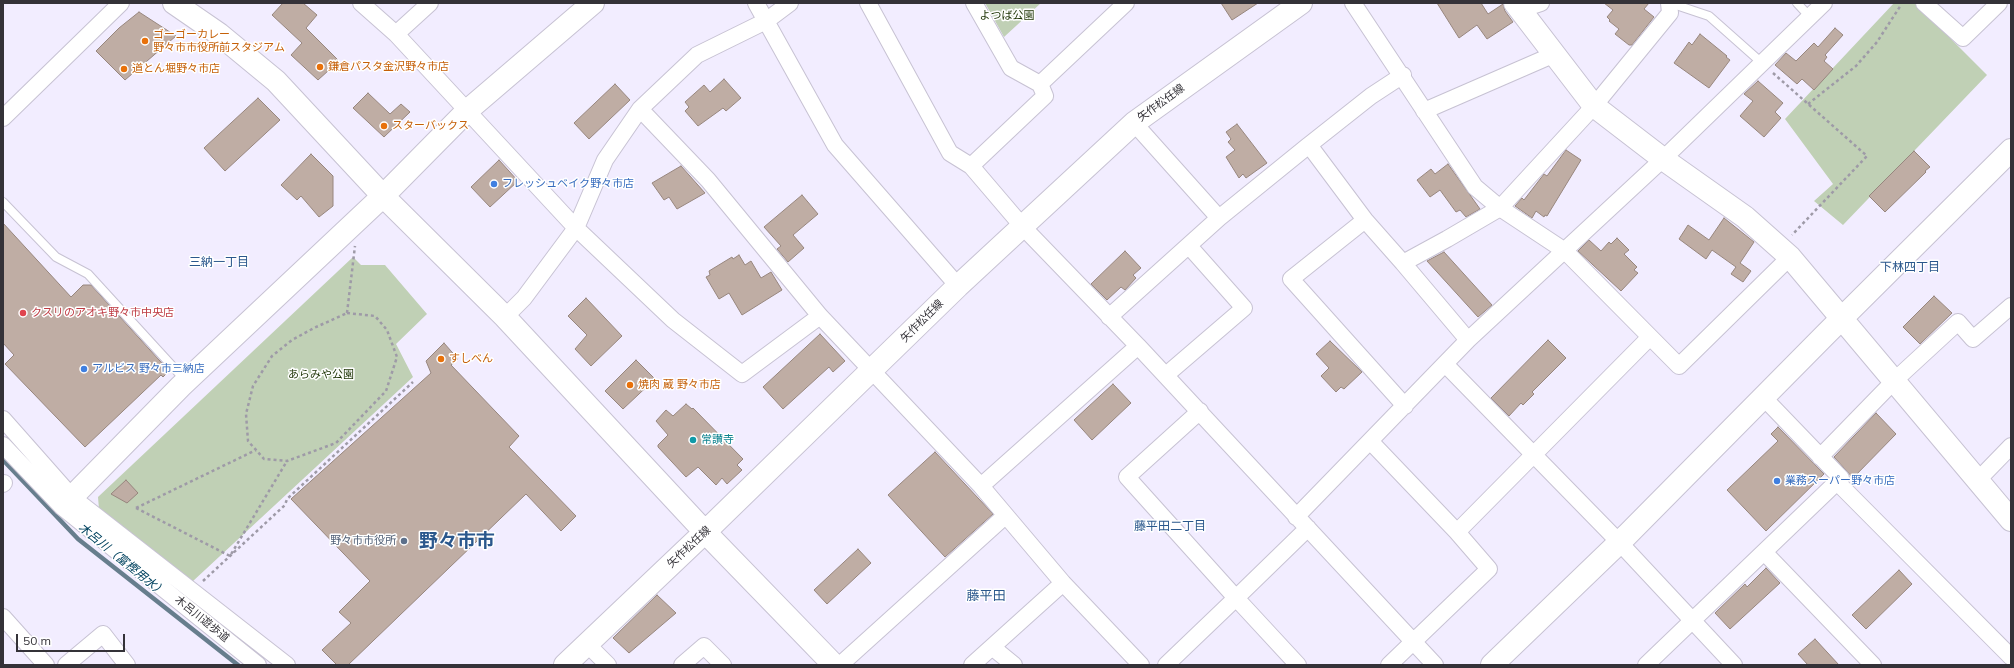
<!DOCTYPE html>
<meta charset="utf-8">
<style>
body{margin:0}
#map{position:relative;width:2014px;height:668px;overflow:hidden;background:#f2edff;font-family:Mulish,sans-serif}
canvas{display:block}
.frame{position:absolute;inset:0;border:4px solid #343238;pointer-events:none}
.scale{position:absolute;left:16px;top:634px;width:109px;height:18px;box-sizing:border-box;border:2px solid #343238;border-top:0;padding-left:5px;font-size:12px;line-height:14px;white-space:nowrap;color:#343238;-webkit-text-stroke:3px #fff;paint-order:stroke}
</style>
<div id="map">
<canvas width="2014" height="668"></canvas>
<div class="frame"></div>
<div class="scale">50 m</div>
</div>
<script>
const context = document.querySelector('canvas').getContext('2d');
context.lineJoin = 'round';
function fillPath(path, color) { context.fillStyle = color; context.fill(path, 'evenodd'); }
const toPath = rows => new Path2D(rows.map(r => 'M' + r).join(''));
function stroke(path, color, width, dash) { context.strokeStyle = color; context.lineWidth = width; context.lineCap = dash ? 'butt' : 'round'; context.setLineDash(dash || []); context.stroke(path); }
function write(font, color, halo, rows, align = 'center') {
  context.font = font + ' Mulish,"Noto Sans JP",sans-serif'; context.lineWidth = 3; context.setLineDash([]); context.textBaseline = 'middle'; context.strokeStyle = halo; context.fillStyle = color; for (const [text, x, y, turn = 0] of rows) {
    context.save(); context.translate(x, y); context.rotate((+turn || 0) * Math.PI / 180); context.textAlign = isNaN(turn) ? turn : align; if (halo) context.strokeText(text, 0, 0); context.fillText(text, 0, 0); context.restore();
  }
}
fillPath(toPath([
 [985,3,1041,3,1004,37],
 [1894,3,1915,3,1987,75,1843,225,1814,201,1833,184,1785,119],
 [353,257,361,265,385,265,427,314,396,344,413,377,192,582,99,509,98,497]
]), '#c0d0b5');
stroke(toPath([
 [3,460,78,539,238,665]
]), '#677e8d', 4.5);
const building = toPath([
 [283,3,303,3,317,15,306,28,339,61,318,80,291,55,302,43,272,15,283,3],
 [1221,3,1258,3,1232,20,1221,3],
 [1437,3,1481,3,1488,14,1503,4,1505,11,1513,22,1487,39,1477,25,1459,38,1437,3],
 [1604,3,1649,3,1644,9,1654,17,1632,45,1629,45,1615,34,1619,29,1609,21,1610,20,1607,17,1613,10,1604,3],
 [139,12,176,36,125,80,96,51,119,28,139,12],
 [1835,28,1843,35,1825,55,1827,57,1824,61,1833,69,1814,90,1802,79,1797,84,1775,65,1786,53,1796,61,1814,43,1818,47,1835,28],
 [1700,34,1727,56,1726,57,1730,60,1709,88,1674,63,1689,42,1692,45,1700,34],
 [724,79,741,98,726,111,723,108,698,126,685,111,689,107,685,102,704,85,710,92,724,79],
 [1758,81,1783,103,1775,112,1781,118,1764,137,1740,116,1753,101,1744,94,1758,81],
 [615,84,630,100,589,139,574,123,615,84],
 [368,93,390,114,401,104,410,112,384,137,353,108,368,93],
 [258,98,280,120,225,171,204,148,258,98],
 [1237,124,1267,163,1246,178,1243,174,1239,178,1226,157,1235,150,1228,142,1231,139,1226,132,1237,124],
 [1566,150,1581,160,1547,216,1545,215,1544,217,1536,211,1532,218,1515,206,1522,198,1524,200,1544,174,1547,176,1566,150],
 [1914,151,1930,167,1925,171,1926,172,1885,212,1869,196,1914,151],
 [311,154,333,176,333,206,319,217,301,196,297,200,281,185,311,154],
 [499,160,518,181,490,207,471,187,499,160],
 [1448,164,1480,209,1466,217,1460,210,1456,212,1440,190,1430,197,1417,180,1431,169,1435,174,1448,164],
 [681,166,705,193,677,209,669,197,664,200,652,183,681,166],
 [802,195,818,214,793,235,804,248,788,262,777,249,781,246,764,227,802,195],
 [1724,218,1754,242,1740,263,1751,271,1743,282,1731,274,1736,267,1712,250,1706,259,1679,239,1688,225,1709,240,1724,218],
 [3,223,71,297,83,285,91,285,169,371,163,377,161,375,85,447,5,364,14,355,3,343,3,223],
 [1617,238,1629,250,1624,254,1637,267,1634,270,1638,273,1621,291,1578,251,1589,240,1601,251,1609,242,1611,244,1617,238],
 [1125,251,1141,268,1133,275,1136,278,1125,290,1121,287,1107,300,1091,284,1125,251],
 [1444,252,1492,305,1478,317,1427,261,1444,252],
 [739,255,745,265,751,261,761,278,771,272,782,290,742,315,729,293,719,299,706,277,710,275,709,271,732,257,733,259,739,255],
 [1934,296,1952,313,1920,344,1903,327,1934,296],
 [586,298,622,336,591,366,575,349,587,335,568,316,586,298],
 [820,334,845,361,833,372,829,367,783,409,763,387,820,334],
 [1548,340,1566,358,1532,392,1534,394,1523,405,1521,403,1509,416,1491,398,1548,340],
 [1330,341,1362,372,1344,389,1341,387,1336,392,1321,376,1329,368,1316,354,1330,341],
 [444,343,458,359,451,365,519,436,509,447,576,516,561,531,526,494,348,665,337,665,322,650,351,623,339,612,370,581,291,499,431,373,426,361,444,343],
 [636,360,655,379,623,409,605,391,636,360],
 [1113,384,1131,403,1092,440,1074,420,1113,384],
 [686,404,692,409,693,408,743,459,737,465,742,470,727,484,722,478,716,485,698,467,686,477,658,447,658,445,668,435,656,421,666,410,673,416,686,404],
 [1876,413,1896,434,1853,478,1834,457,1876,413],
 [1778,427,1824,474,1766,531,1727,490,1778,441,1771,434,1778,427],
 [935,452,993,514,945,557,888,495,935,452],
 [126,480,138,493,127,503,111,494,126,480],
 [858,549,871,563,827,604,814,590,858,549],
 [1766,568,1780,583,1730,629,1715,613,1745,584,1747,587,1766,568],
 [1899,570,1912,584,1866,629,1852,615,1899,570],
 [657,595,676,613,629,653,613,638,657,595],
 [1815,639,1839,665,1808,665,1798,654,1815,639]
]);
fillPath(building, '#bfada4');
stroke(building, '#97867e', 1);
const lane = toPath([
 [1670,3,1709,16,1762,63],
 [1797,3,1810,17],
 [3,202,56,257,88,274,185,380]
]);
const street = toPath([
 [361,3,396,34,576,228,673,320,742,374,820,316],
 [756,3,835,145,958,286],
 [868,3,950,153,971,166,1023,227,1138,346,981,486],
 [974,3,1011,68,1040,84],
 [1353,3,1475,187,1500,208,1565,251,1679,366,1790,257],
 [1924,3,1963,38,1999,3],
 [1520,10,1541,3],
 [396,34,430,3],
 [640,109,708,180,820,316,981,486,1063,583,1141,665],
 [1424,111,1555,54],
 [3,118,121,3],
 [1134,123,1219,218],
 [1309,145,1371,96,1403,75],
 [971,166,1045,96,1040,84,1126,3],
 [1365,220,1291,279,1405,406],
 [1403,263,1468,340],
 [505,317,524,298,576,228,605,160,640,109,697,55,766,21,790,3],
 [1109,317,1219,218,1309,145,1365,220,1403,263,1447,239,1500,208,1594,106,1670,13,1669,3],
 [1138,346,1435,665],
 [1445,364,1619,542,1734,665],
 [1166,375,1244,308,1189,246],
 [3,419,72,497,287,665],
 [1370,441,1457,532,1489,569,1389,665],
 [3,445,62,507,258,665],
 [1820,457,1895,380,1958,322,1973,339,2011,306],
 [1978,480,2011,446],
 [1837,482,2011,657],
 [3,484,4,483],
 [1296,517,1468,340,1663,159,1824,3],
 [1457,532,1650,337],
 [1764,552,1873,665],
 [3,617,46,665],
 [587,644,608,665],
 [992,647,1014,665],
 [66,665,103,634,127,665],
 [682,665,704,646,723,665],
 [840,665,1005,516],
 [972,665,1063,583],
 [1166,665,1236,598,1127,477,1200,411],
 [1298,665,1236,598,1308,528],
 [1646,665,1841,478,1764,398]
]);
const secondary = toPath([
 [174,3,219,34,276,81,383,196,505,317,705,532,834,665],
 [1515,3,1594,106,1663,159,1745,217,1790,257,2011,520],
 [72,497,181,386,383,196,468,110,593,3],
 [565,665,705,532,958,286,1134,123,1301,3],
 [1492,665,1627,535,1826,334,2011,150]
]);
stroke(lane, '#c7c2d3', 10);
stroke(street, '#c7c2d3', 18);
stroke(secondary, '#c7c2d3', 24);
stroke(toPath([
 [1773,73,1867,156,1792,235],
 [1808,104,1856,66,1877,42,1901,5],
 [347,313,375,316,387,330,397,357,386,391,336,443,287,461,264,459,248,441,246,414,253,386,272,356,292,340,314,328,347,313],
 [347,313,355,246],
 [136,508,230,556,287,461],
 [136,508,256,450],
 [203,581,285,505,287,499,413,382]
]), '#9e9aa7', 2.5, [3, 3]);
stroke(lane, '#fff', 8);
stroke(street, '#fff', 16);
stroke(secondary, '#fff', 22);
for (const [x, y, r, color] of [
 [145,41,4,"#e8710a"],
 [320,67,4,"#e8710a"],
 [124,69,4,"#e8710a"],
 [384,126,4,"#e8710a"],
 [494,184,4,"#3f7fe0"],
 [23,313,4,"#e0444e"],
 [441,359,4,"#e8710a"],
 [84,369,4,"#3f7fe0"],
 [630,385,4,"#e8710a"],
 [693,440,4,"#0f9aa8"],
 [1777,481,4,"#3f7fe0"],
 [404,541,4,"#5c6f8a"]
]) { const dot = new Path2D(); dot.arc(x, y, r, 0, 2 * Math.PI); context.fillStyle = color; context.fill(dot); stroke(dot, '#fff', 1.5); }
write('11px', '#1a3101', '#fff', [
 ["よつば公園",1007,16],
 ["あらみや公園",321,375]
]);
write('11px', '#c56008', '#fff', [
 ["ゴーゴーカレー",153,35],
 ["野々市市役所前スタジアム",153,48],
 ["鎌倉パスタ金沢野々市店",328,67],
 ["道とん堀野々市店",132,69],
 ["スターバックス",392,126],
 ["すしべん",449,359],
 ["焼肉 蔵 野々市店",638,385]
], 'left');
write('11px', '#343238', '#fff', [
 ["矢作松任線",1161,103,-36],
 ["矢作松任線",922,321,-45],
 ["矢作松任線",689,547,-43],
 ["木呂川遊歩道",202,619,39]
]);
write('11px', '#366cbe', '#fff', [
 ["フレッシュベイク野々市店",502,184],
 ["アルビス 野々市三納店",92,369],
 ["業務スーパー野々市店",1785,481]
], 'left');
write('11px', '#be3a42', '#fff', [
 ["クスリのアオキ野々市中央店",31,313]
], 'left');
write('11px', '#0d838f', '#fff', [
 ["常讃寺",701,440]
], 'left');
write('11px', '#4e5e75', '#fff', [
 ["野々市市役所",396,541]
], 'right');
write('12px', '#2a578c', '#fff', [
 ["三納一丁目",219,262],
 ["下林四丁目",1910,267],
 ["藤平田二丁目",1170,526]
]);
write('italic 12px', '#00425f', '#fff', [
 ["木呂川（富樫用水）",122,560,39]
]);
write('13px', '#2a578c', '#fff', [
 ["藤平田",986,596]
]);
write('bold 19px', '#2a578c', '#fff', [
 ["野々市市",457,541]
]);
</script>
